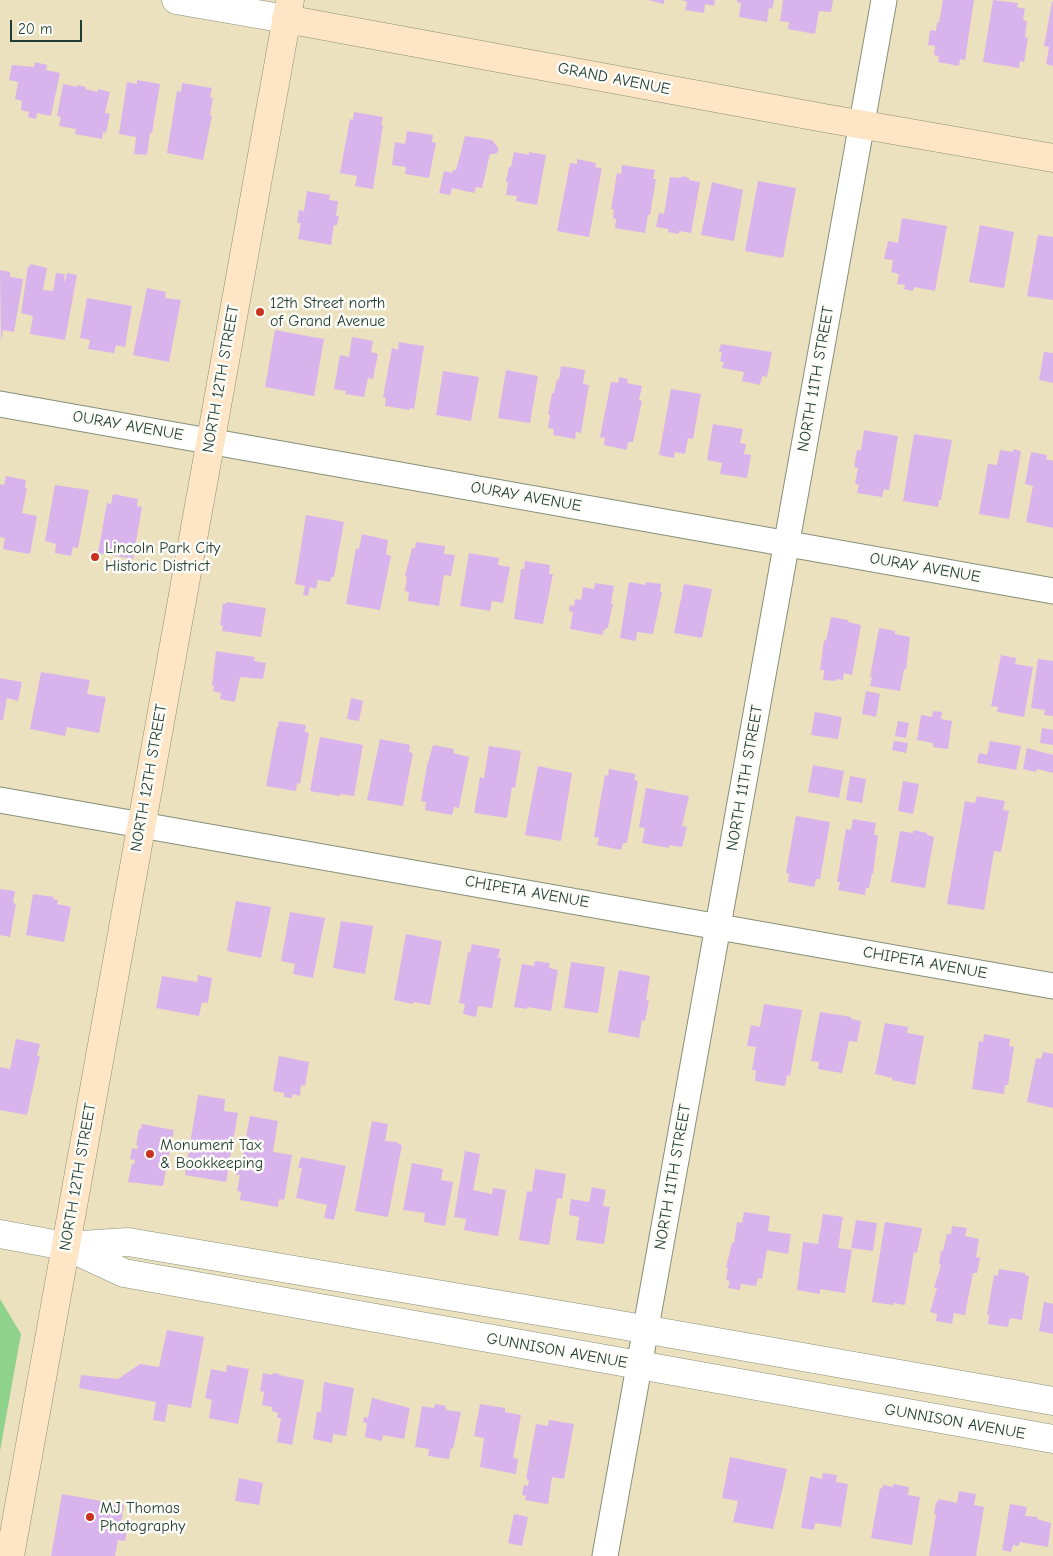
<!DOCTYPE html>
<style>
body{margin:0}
#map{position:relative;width:1053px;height:1556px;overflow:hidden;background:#ece1be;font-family:"Comic Neue",sans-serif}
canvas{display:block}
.scale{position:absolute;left:10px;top:20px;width:72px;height:22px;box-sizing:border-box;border:2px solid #1f3d34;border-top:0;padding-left:6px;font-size:15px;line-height:18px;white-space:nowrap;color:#1f3d34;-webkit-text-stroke:4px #fdfcf7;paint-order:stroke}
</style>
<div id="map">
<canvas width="1053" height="1556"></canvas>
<div class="scale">20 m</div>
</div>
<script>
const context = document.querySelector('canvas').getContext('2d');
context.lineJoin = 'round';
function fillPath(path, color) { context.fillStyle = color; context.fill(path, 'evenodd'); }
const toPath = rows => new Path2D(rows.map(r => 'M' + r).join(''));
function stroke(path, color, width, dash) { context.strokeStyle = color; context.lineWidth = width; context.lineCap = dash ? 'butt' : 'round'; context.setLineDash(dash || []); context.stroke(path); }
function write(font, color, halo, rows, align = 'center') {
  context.font = font + ' "Comic Neue",sans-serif'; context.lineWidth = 5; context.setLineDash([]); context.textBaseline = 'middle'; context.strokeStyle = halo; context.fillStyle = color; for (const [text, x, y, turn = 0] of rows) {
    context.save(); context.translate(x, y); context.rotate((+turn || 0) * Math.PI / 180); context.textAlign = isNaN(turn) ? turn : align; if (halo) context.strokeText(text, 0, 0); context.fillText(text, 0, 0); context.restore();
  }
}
fillPath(toPath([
 [0,1299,21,1334,0,1451]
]), '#8ed28c');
fillPath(toPath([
 [648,0,664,0,664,4],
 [682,0,715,0,714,6,705,4,704,13,685,10,687,2],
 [737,0,774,0,772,9,769,8,767,22,739,17,741,3,737,2],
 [783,0,833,0,831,12,819,11,815,34,788,29,789,22,780,21],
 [943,0,974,0,965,60,960,59,959,66,938,62,939,56,934,55,935,46,928,45,930,30,936,31,937,22,939,23],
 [993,0,1018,3,1017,7,1025,9,1023,20,1027,21,1025,37,1028,38,1024,62,1020,61,1019,68,983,62],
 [1052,2,1053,2,1053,66,1046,64,1049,47,1044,46],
 [35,62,47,65,46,70,60,73,51,116,37,113,36,119,28,117,29,112,21,110,22,101,15,99,18,82,9,80,12,65,34,67],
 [137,80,160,84,152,133,150,133,147,155,134,154,136,137,119,134,127,82,137,84],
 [182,83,212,88,210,97,213,98,210,115,212,116,203,160,167,153,177,91,181,92],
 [63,84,77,87,77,85,86,87,85,89,98,92,98,89,110,92,105,113,110,114,106,133,103,132,102,139,75,134,76,129,59,126,61,117,57,116],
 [354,112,383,117,381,125,383,125,373,189,355,186,357,176,340,173,350,119,353,120],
 [407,131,433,135,432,142,436,143,429,178,405,174,406,167,392,165,395,142,405,144],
 [465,136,492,140,498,148,498,152,495,154,490,154,482,188,476,187,474,193,452,188,450,195,439,193,444,171,452,173,453,170,456,170],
 [514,152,529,155,529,152,546,155,537,205,516,201,517,196,506,195,508,182,506,181,509,167,511,167],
 [577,159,596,163,595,167,602,168,589,237,557,231,570,163,577,164],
 [622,165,655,170,653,179,656,179,650,215,648,215,645,233,615,228,616,219,613,218,614,210,611,209,617,173,621,174],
 [682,176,689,178,689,180,700,182,691,233,679,231,679,234,668,232,669,229,656,227,659,213,664,214,670,177,681,178],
 [758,181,796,188,783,258,745,251],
 [712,182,743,190,734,241,701,235],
 [307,191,330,195,329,200,338,201,336,216,339,216,337,225,334,225,331,245,298,239,301,223,297,223,299,210,304,211],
 [902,218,947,226,935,291,914,287,913,291,904,289,905,285,897,284,899,274,891,272,893,260,884,259,888,241,898,243],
 [980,225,1014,232,1004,288,969,282],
 [1038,235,1053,237,1053,300,1027,296],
 [30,264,47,268,43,290,53,291,56,273,65,274,64,281,65,281,67,273,77,275,65,340,30,334,33,316,21,313,28,266,30,267],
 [0,270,10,272,10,277,23,279,14,332,3,330,1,341],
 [147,288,166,292,165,298,181,300,169,362,133,355],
 [87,298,132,306,125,347,116,345,114,353,88,349,90,340,80,338],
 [275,330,324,339,314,396,265,387],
 [352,337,373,341,371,352,378,354,373,379,368,378,364,397,345,394,346,391,334,389,340,355,349,357],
 [399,342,424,346,414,409,410,408,410,410,385,406,386,398,383,397,392,348,398,350],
 [721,344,772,352,767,377,762,376,760,385,742,381,744,372,722,368,724,362,720,361,722,352,719,352],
 [1044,352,1053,353,1053,383,1039,380],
 [561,366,585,370,583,384,589,385,581,433,576,432,575,439,553,435,554,429,548,428,550,415,548,414,552,393,554,393,557,379,559,380],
 [506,370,538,376,530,423,498,418],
 [443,371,479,377,471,421,436,415],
 [619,377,628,379,627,383,642,386,639,400,642,401,633,442,628,442,627,450,604,445,605,438,600,437,611,382,618,383],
 [671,389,701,394,693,439,688,438,685,454,675,452,674,458,659,455],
 [713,424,743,429,740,443,746,444,744,454,751,455,747,478,720,474,722,463,707,460],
 [864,430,898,436,889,490,884,489,882,497,857,493,859,485,855,484,858,468,854,467,857,450,861,450],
 [914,434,952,440,941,500,939,500,938,507,903,501],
 [1013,449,1021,451,1009,519,979,514,988,464,997,465,1000,450,1013,452],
 [1031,452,1047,455,1046,459,1053,461,1053,528,1026,522,1033,486,1025,484],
 [6,476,26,480,25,488,27,489,22,513,37,516,30,554,3,549,5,538,0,537,0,484,4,485],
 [55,485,89,490,78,548,73,547,71,556,55,553,56,544,45,541],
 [113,494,138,499,137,506,142,507,133,559,98,553,107,503,111,504],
 [306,515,344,522,334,577,331,577,330,582,318,580,316,589,310,587,308,596,303,595,305,586,295,584],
 [362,534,388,540,386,554,391,556,380,610,346,604,356,548,359,549],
 [416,542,445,546,444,554,455,555,451,576,444,575,439,606,408,601,409,592,405,591,407,577,405,576,412,548,415,548],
 [469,553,499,558,498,565,510,567,503,603,492,601,490,611,460,606],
 [525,561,550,565,549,574,553,574,543,624,514,619,521,569,524,569],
 [629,582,646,585,646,582,661,584,660,592,662,592,653,634,637,632,636,641,620,638],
 [595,583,614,586,611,604,613,604,608,627,603,631,603,635,570,629,573,612,569,611,570,605,574,606,575,599,581,600,583,587,594,589],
 [684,584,712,589,702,638,674,633],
 [227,602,266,608,261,637,222,631,223,626,220,625,223,603,226,604],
 [831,617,848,620,848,622,861,625,852,675,844,673,843,680,836,679,836,681,823,680,824,670,820,670,824,640,826,641],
 [879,628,895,631,895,634,910,637,906,670,904,669,900,691,870,686,872,677,870,677],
 [216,651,255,657,254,661,266,663,263,679,240,677,235,702,220,699,221,693,213,691,214,686,212,686],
 [1001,655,1016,658,1015,664,1033,667,1024,717,997,712,998,707,991,706],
 [1038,659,1053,661,1053,716,1044,715,1045,710,1031,708],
 [41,672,90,680,87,694,106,697,99,733,67,727,65,736,30,729],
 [0,678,22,682,18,701,7,698,3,720,0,720],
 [866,691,880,694,876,717,862,714],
 [351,698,363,701,359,721,347,719],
 [933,711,942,712,941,719,952,721,948,749,933,747,933,743,917,740,921,715,932,717],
 [815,712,842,717,838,739,811,735],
 [279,721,306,725,305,732,309,733,300,784,297,783,296,791,266,786,277,727,278,727],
 [898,721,909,723,906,738,895,736],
 [1042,728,1053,730,1053,745,1040,743],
 [320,737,363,745,354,796,340,794,340,796,310,791],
 [380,739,410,745,409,752,413,753,403,806,367,800],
 [894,741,908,743,906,753,892,750],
 [990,741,1021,746,1016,770,977,763,979,753,987,755],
 [433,745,454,749,453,753,469,757,459,808,454,807,452,815,425,810,426,802,421,801,427,766],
 [489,746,521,751,515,788,512,787,507,818,474,813,480,777,484,778],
 [1027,748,1053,755,1053,773,1037,769,1036,772,1023,769],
 [813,765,844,771,839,798,808,792],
 [538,766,572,773,561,841,525,835],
 [609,769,636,774,634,780,638,781,627,843,623,843,621,850,597,845,599,838,594,837,605,775,608,776],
 [850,776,866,779,862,803,846,800],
 [903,781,919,784,913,814,898,811],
 [646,788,689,796,682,826,687,827,682,847,669,845,669,848,642,843,645,828,639,827],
 [977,796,1005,801,1003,810,1009,811,1001,852,994,851,984,910,947,904,965,801,975,803],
 [796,816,830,822,820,879,816,879,814,887,788,882,789,874,786,873],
 [853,819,876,823,874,835,878,835,873,874,872,873,869,888,866,888,865,895,838,890,840,882,837,882,846,829,851,830],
 [914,830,927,833,927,835,934,837,925,888,891,882,900,831,913,833],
 [0,889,15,891,13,903,16,904,10,937,0,935],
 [33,894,54,897,53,899,58,900,57,904,71,907,64,942,26,935],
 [236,901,271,907,261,958,227,951],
 [290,912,325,918,313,978,293,974,295,964,281,961],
 [341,921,373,926,365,974,333,968],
 [406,934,442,941,430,1005,414,1002,413,1004,394,1000],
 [472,944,500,949,498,958,501,958,492,1008,478,1006,476,1017,463,1014,465,1004,459,1003,468,952,470,953],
 [535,961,550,963,549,968,558,970,551,1011,527,1007,527,1009,514,1007,522,964,534,966],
 [571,962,605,967,598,1013,564,1008],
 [619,970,650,976,646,1000,649,1001,645,1021,642,1020,639,1038,608,1032],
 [198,975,212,978,208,1003,202,1002,199,1016,156,1008,162,976,197,982],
 [764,1004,802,1010,790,1076,787,1075,785,1086,755,1081,756,1070,752,1070,756,1047,747,1046,751,1025,760,1027],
 [820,1012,851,1017,851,1019,861,1021,857,1042,849,1041,842,1073,818,1069,819,1062,811,1061],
 [885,1023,908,1027,907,1033,924,1036,915,1085,892,1080,892,1078,875,1074],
 [984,1034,1010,1039,1009,1046,1014,1047,1008,1085,1005,1085,1004,1094,972,1089,979,1041,983,1042],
 [16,1039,40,1044,37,1056,40,1056,27,1115,0,1110,0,1067,10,1069],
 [1043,1052,1053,1054,1053,1108,1027,1102,1036,1058,1041,1059],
 [279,1056,309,1062,305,1086,301,1085,300,1096,293,1094,292,1098,284,1097,284,1093,273,1091],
 [198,1095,225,1099,224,1111,238,1113,226,1182,185,1175],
 [250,1116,278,1121,273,1152,292,1155,284,1200,279,1199,278,1207,240,1200,241,1192,237,1191,240,1175,236,1175,238,1162,241,1163],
 [372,1121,388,1124,385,1141,398,1142,398,1144,402,1145,388,1217,355,1211],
 [142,1124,174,1130,163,1186,128,1182,132,1164,134,1164,135,1160,130,1159,132,1148,137,1149,138,1145,136,1145,139,1129,141,1129],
 [465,1151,480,1154,473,1190,492,1194,493,1188,506,1190,498,1236,464,1230,466,1219,454,1217],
 [301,1157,346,1166,334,1220,324,1218,327,1205,296,1198,302,1168,298,1168],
 [412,1163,443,1169,441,1180,453,1182,445,1226,424,1222,425,1213,403,1210],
 [535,1169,566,1174,562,1199,557,1198,549,1245,519,1240,527,1191,532,1192],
 [592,1187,606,1190,603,1206,610,1207,604,1244,576,1240,579,1217,569,1215,571,1199,589,1202],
 [744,1212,770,1216,768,1231,791,1234,788,1254,767,1250,762,1279,758,1278,756,1286,741,1284,740,1290,728,1288,730,1281,726,1280,728,1268,726,1267,732,1243,734,1243,737,1222,742,1223],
 [823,1214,843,1217,838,1248,852,1250,845,1293,820,1289,820,1294,797,1290,803,1242,818,1244],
 [856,1220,877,1223,873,1251,851,1248],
 [885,1222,922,1228,917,1253,914,1252,905,1305,894,1303,893,1305,872,1302],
 [952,1226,967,1228,965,1236,979,1239,976,1257,980,1258,977,1273,973,1273,965,1315,954,1313,952,1324,936,1321,937,1314,930,1312,937,1288,934,1288,941,1265,939,1264,941,1251,943,1251,947,1234,951,1234],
 [999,1269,1025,1273,1025,1275,1029,1276,1022,1320,1010,1318,1008,1327,988,1324,989,1315,987,1315,994,1275,998,1276],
 [1044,1302,1053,1304,1053,1334,1039,1331],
 [167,1330,204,1337,191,1408,168,1404,165,1422,153,1420,156,1402,79,1388,81,1375,118,1379,140,1364,159,1367],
 [227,1365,249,1369,238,1424,209,1418,212,1400,205,1398,211,1369,226,1372],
 [263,1373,272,1375,273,1373,280,1374,279,1375,304,1380,292,1445,277,1442,281,1418,277,1418,278,1413,272,1411,272,1407,262,1405,264,1392,260,1391],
 [324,1382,354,1388,346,1436,333,1434,332,1443,313,1439,317,1412,321,1412],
 [372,1398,410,1408,404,1439,383,1435,382,1441,365,1437,367,1423,363,1422,364,1417,368,1418],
 [435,1404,446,1406,446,1410,461,1412,453,1449,451,1448,449,1459,428,1456,429,1449,415,1447,422,1406,434,1408],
 [480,1404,505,1408,505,1412,521,1415,513,1458,518,1459,516,1474,480,1467,484,1438,474,1436],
 [549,1420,574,1424,564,1479,552,1477,548,1504,525,1500,526,1496,522,1495,524,1485,528,1486,529,1480,526,1479,536,1424,548,1426],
 [730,1457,787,1469,773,1529,733,1522,738,1501,722,1498],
 [823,1473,837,1475,836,1482,848,1484,841,1527,815,1523,814,1530,801,1528,810,1476,822,1479],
 [239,1478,263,1483,259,1505,235,1501],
 [893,1484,909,1487,908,1495,920,1497,912,1545,871,1538,880,1488,882,1489,883,1485,893,1487],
 [959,1491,976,1494,974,1505,984,1507,976,1556,929,1556,936,1515,934,1513,936,1503,939,1499,957,1503],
 [62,1494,124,1505,120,1528,127,1530,125,1541,118,1540,115,1556,51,1556],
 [1010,1504,1027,1507,1025,1516,1038,1517,1037,1519,1051,1523,1048,1547,1020,1542,1019,1546,1013,1545,1011,1552,1002,1550],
 [514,1514,528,1517,522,1546,508,1543]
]), '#d9b3eb');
const minor = toPath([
 [0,404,1053,591],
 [0,800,1053,986],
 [605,1556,884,0]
]);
const tertiary = toPath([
 [176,0,286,19],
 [0,1234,65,1246,128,1242,609,1323,1053,1401],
 [68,1247,124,1273,1053,1439]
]);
const secondary = toPath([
 [286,19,824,118,1053,158],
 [10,1556,290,0]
]);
stroke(minor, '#868f79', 27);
stroke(tertiary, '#868f79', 29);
stroke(secondary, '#868f79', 29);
stroke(minor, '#fff', 25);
stroke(tertiary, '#fff', 28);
stroke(secondary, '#fee5c5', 28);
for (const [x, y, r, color] of [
 [260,312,5,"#c8321e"],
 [95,557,5,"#c8321e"],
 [150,1154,5,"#c8321e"],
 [90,1517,5,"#c8321e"]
]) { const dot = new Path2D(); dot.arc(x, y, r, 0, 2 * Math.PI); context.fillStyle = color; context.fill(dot); stroke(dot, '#fdfcf7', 2); }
write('16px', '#1f3d34', '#fdfcf7', [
 ["GRAND AVENUE",614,79,11],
 ["NORTH 12TH STREET",221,379,-80],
 ["NORTH 11TH STREET",816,379,-80],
 ["OURAY AVENUE",128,426,10],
 ["OURAY AVENUE",526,497,10],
 ["OURAY AVENUE",925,568,10],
 ["NORTH 12TH STREET",149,778,-80],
 ["NORTH 11TH STREET",745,778,-80],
 ["CHIPETA AVENUE",527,892,10],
 ["CHIPETA AVENUE",925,963,10],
 ["NORTH 12TH STREET",78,1177,-80],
 ["NORTH 11TH STREET",673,1177,-80],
 ["GUNNISON AVENUE",557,1351,10],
 ["GUNNISON AVENUE",955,1422,10]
]);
write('16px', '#1f3d34', '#fdfcf7', [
 ["12th Street north",270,303],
 ["of Grand Avenue",270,321],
 ["Lincoln Park City",105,548],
 ["Historic District",105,566],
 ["Monument Tax",160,1145],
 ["& Bookkeeping",160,1163],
 ["MJ Thomas",100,1508],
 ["Photography",100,1526]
], 'left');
</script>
